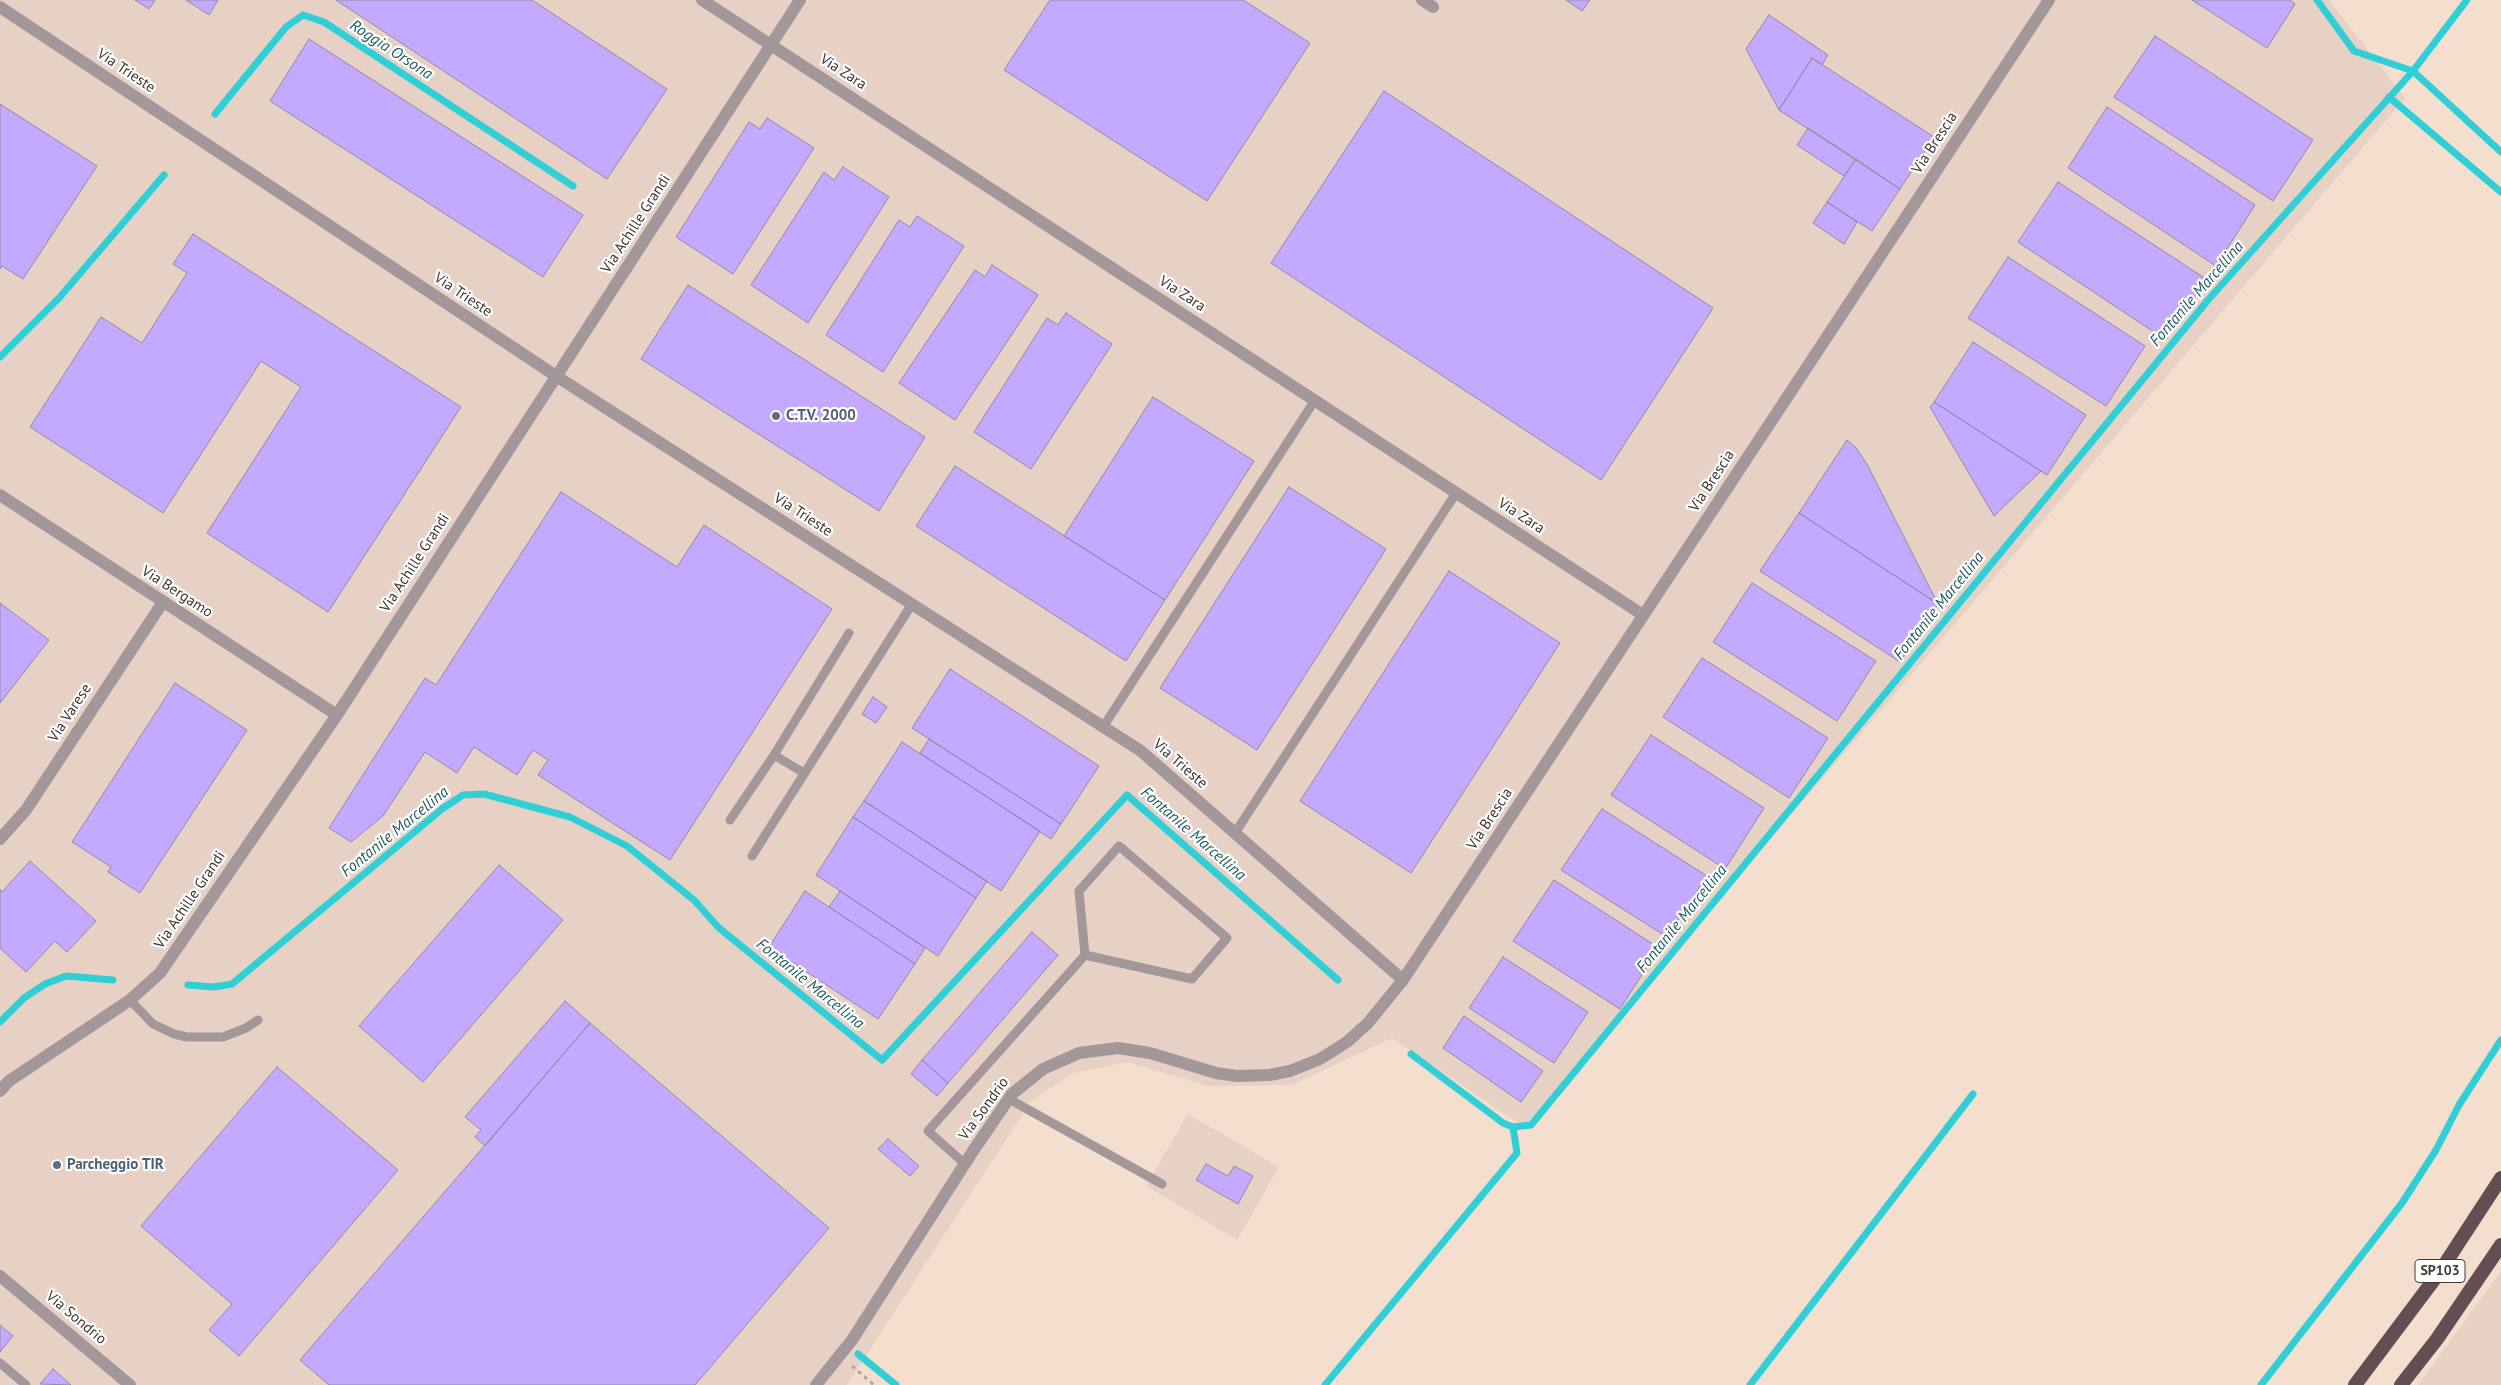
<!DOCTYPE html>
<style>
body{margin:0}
canvas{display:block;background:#f4decd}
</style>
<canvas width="2501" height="1385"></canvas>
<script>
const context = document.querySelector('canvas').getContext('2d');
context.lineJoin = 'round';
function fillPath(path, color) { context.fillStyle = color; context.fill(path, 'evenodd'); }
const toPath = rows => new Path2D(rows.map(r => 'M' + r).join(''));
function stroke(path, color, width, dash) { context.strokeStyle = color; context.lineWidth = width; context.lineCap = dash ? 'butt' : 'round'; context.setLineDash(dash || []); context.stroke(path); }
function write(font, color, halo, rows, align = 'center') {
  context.font = font + ' "PT Sans",sans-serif'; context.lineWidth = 4.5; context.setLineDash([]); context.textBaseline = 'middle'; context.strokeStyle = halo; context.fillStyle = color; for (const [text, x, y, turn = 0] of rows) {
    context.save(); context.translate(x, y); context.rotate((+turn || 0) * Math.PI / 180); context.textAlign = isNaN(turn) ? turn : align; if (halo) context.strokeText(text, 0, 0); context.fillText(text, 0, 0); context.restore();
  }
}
fillPath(toPath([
 [0,0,2329,0,2405,98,1524,1127,1392,1038,1292,1085,1208,1086,1127,1062,1073,1073,1031,1101,847,1385,0,1385],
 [1188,1114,1279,1167,1237,1240,1146,1186],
 [2501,1271,2501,1385,2418,1385]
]), '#e7d1c5');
stroke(toPath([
 [2317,0,2354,51,2413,71,2501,152],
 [2389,97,2501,192],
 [215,114,286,27,303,15,324,22,573,186],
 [0,357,59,298,164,175],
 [188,985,214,987,232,984,442,809,463,795,484,794,570,817,627,846,694,900,719,928,882,1060,1127,795,1338,980],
 [0,1022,24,998,45,984,66,976,113,980],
 [1411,1054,1503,1123,1513,1127,1531,1125,2208,300,2413,71,2467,0],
 [858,1354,896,1385],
 [1325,1385,1517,1153,1513,1127],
 [1750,1385,1973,1094],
 [2261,1385,2402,1203,2436,1150,2459,1105,2501,1040]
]), '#30ced6', 7);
const building = toPath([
 [135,0,155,0,149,9,135,0],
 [186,0,218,0,209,15,186,0],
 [336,0,532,0,667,89,607,179,336,0],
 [1050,0,1243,0,1310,43,1207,201,1004,70,1050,0],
 [1566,0,1590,0,1582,11,1566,0],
 [2192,0,2290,0,2295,4,2267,48,2192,0],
 [1769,15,1828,55,1822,65,1812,58,1779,110,1746,49,1769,15],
 [2155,36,2313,140,2273,201,2114,97,2155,36],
 [309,39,583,215,543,277,270,101,309,39],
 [1812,58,1934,137,1900,189,1779,110,1812,58],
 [1384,91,1713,308,1601,480,1271,263,1384,91],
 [0,104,97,166,23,279,2,266,0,269,0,104],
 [2107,107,2255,205,2216,266,2068,168,2107,107],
 [767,118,814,148,733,274,676,237,749,122,760,129,767,118],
 [1808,128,1856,159,1844,176,1797,145,1808,128],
 [1856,159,1900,189,1872,231,1827,202,1856,159],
 [843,167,889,197,808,323,751,285,824,172,834,180,843,167],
 [2058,182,2206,279,2166,340,2018,242,2058,182],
 [1827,202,1857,222,1844,244,1813,223,1827,202],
 [917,216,964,246,883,372,826,335,899,220,910,227,917,216],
 [193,234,461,407,328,612,207,533,301,387,261,361,163,513,30,427,101,317,142,343,187,273,173,264,193,234],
 [2008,257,2145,346,2106,406,1968,318,2008,257],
 [992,265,1038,295,955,420,899,383,975,270,985,277,992,265],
 [688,285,925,437,879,511,641,359,688,285],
 [1066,313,1112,344,1031,469,974,432,1047,318,1058,325,1066,313],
 [1973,342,2086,415,2047,475,1934,402,1973,342],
 [1153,397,1254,461,1165,600,1064,536,1153,397],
 [1934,402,2041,471,1994,516,1930,407,1934,402],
 [1847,440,1857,449,1868,466,1938,604,1799,513,1847,440],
 [955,466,1165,600,1126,661,916,526,955,466],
 [1289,487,1386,549,1257,750,1160,688,1289,487],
 [561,492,677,567,704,525,832,609,670,860,538,775,548,760,533,750,517,775,474,747,457,773,425,752,383,816,351,842,329,828,425,678,436,685,561,492],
 [1799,513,1938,604,1900,662,1760,571,1799,513],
 [1449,571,1560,643,1411,873,1300,801,1449,571],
 [1752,583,1876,661,1837,721,1713,642,1752,583],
 [0,603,49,640,0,703,0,603],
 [1702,658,1828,738,1789,798,1663,717,1702,658],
 [950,669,1099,766,1061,824,912,728,950,669],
 [175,683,247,730,140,893,108,872,111,867,72,842,175,683],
 [873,697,887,707,876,723,862,714,873,697],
 [1651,735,1764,808,1725,869,1611,795,1651,735],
 [929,739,1061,824,1051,839,920,753,929,739],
 [902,742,1040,831,1001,891,864,801,902,742],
 [864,801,987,881,976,898,853,817,864,801],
 [1602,809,1707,876,1667,937,1561,870,1602,809],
 [853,817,976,898,938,956,816,875,853,817],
 [30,861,96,921,67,952,55,941,26,972,0,948,0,889,2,892,30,861],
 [499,865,563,920,423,1082,359,1026,499,865],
 [1554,880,1659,948,1620,1009,1513,941,1554,880],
 [805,891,915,964,878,1019,769,947,805,891],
 [840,891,925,948,915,964,829,907,840,891],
 [1032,932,1058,955,948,1083,922,1060,1032,932],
 [1503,957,1588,1012,1554,1063,1469,1008,1503,957],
 [565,1001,590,1023,485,1146,475,1137,481,1130,465,1117,565,1001],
 [1464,1016,1543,1071,1521,1102,1443,1048,1464,1016],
 [590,1023,829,1228,695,1385,329,1385,300,1360,590,1023],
 [922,1060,948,1083,937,1096,911,1074,922,1060],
 [277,1067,398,1170,239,1356,209,1330,232,1304,141,1226,277,1067],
 [888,1139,919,1166,910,1176,878,1149,888,1139],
 [1206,1164,1228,1176,1234,1166,1253,1176,1238,1204,1196,1180,1206,1164],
 [0,1325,13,1336,0,1352,0,1325],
 [53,1369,71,1385,40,1384,53,1369]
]);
fillPath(building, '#c3a9ff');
stroke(building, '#918ba2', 1);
stroke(toPath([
 [852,1366,874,1385]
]), '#b7a598', 3, [4, 4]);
stroke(toPath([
 [1103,727,1315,400],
 [774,755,849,633],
 [730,820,774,755,804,773],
 [1235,833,1456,493],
 [1119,846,1227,938,1192,979,1085,955,1079,891,1119,846],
 [752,856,912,604],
 [130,1000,153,1024,174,1034,187,1037,223,1037,246,1028,258,1020],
 [1009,1099,1162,1184],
 [965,1164,928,1131,1085,955],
 [0,1363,26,1385]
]), '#a3979a', 9);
stroke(toPath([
 [702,0,1643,615],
 [1422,0,1433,7],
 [0,7,556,376,1141,751,1403,980],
 [0,495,337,715],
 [0,839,26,810,163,602],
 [0,1091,9,1081,130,1000,160,973,337,715,800,0],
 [0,1276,130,1385],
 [816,1385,852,1340,973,1151,1012,1094,1043,1069,1079,1053,1118,1048,1150,1053,1216,1073,1237,1076,1269,1075,1290,1071,1320,1059,1347,1042,1368,1023,1403,980,2049,0]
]), '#a3979a', 12);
stroke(toPath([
 [2355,1385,2439,1273,2501,1178],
 [2401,1385,2437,1339,2501,1245]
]), '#644e54', 14);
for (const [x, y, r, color] of [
 [776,416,5,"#5c6f8a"],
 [57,1165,5,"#5c6f8a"]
]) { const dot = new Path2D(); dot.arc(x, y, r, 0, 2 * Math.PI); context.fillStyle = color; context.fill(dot); stroke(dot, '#fff', 2); }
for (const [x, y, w] of [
 [2440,1271,50]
]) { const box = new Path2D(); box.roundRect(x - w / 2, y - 11.5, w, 23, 4); context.fillStyle = '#fff'; context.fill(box); stroke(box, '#3f3730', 1); }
write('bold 14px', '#3f3730', null, [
 ["SP103",2440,1271]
]);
write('15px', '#3f3730', '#fff', [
 ["Via Trieste",126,71,34],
 ["Via Zara",843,72,33],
 ["Via Brescia",1935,143,-57],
 ["Via Achille Grandi",636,224,-57],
 ["Via Zara",1182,294,33],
 ["Via Trieste",463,295,34],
 ["Via Brescia",1712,481,-57],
 ["Via Trieste",803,515,33],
 ["Via Zara",1521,516,33],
 ["Via Achille Grandi",415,563,-57],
 ["Via Bergamo",177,592,33],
 ["Via Varese",70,713,-57],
 ["Via Trieste",1180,764,41],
 ["Via Brescia",1490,819,-57],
 ["Via Achille Grandi",190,900,-56],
 ["Via Sondrio",984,1109,-54],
 ["Via Sondrio",76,1318,40]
]);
write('bold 15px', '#4e5e75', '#fff', [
 ["C.T.V. 2000",786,416],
 ["Parcheggio TIR",67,1165]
], 'left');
write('italic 16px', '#1e5b5e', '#fff', [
 ["Roggia Orsona",391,50,33],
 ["Fontanile Marcellina",2197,294,-49],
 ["Fontanile Marcellina",1939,606,-51],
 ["Fontanile Marcellina",395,832,-39],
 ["Fontanile Marcellina",1193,834,41],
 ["Fontanile Marcellina",1682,919,-51],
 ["Fontanile Marcellina",810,984,39]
]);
</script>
